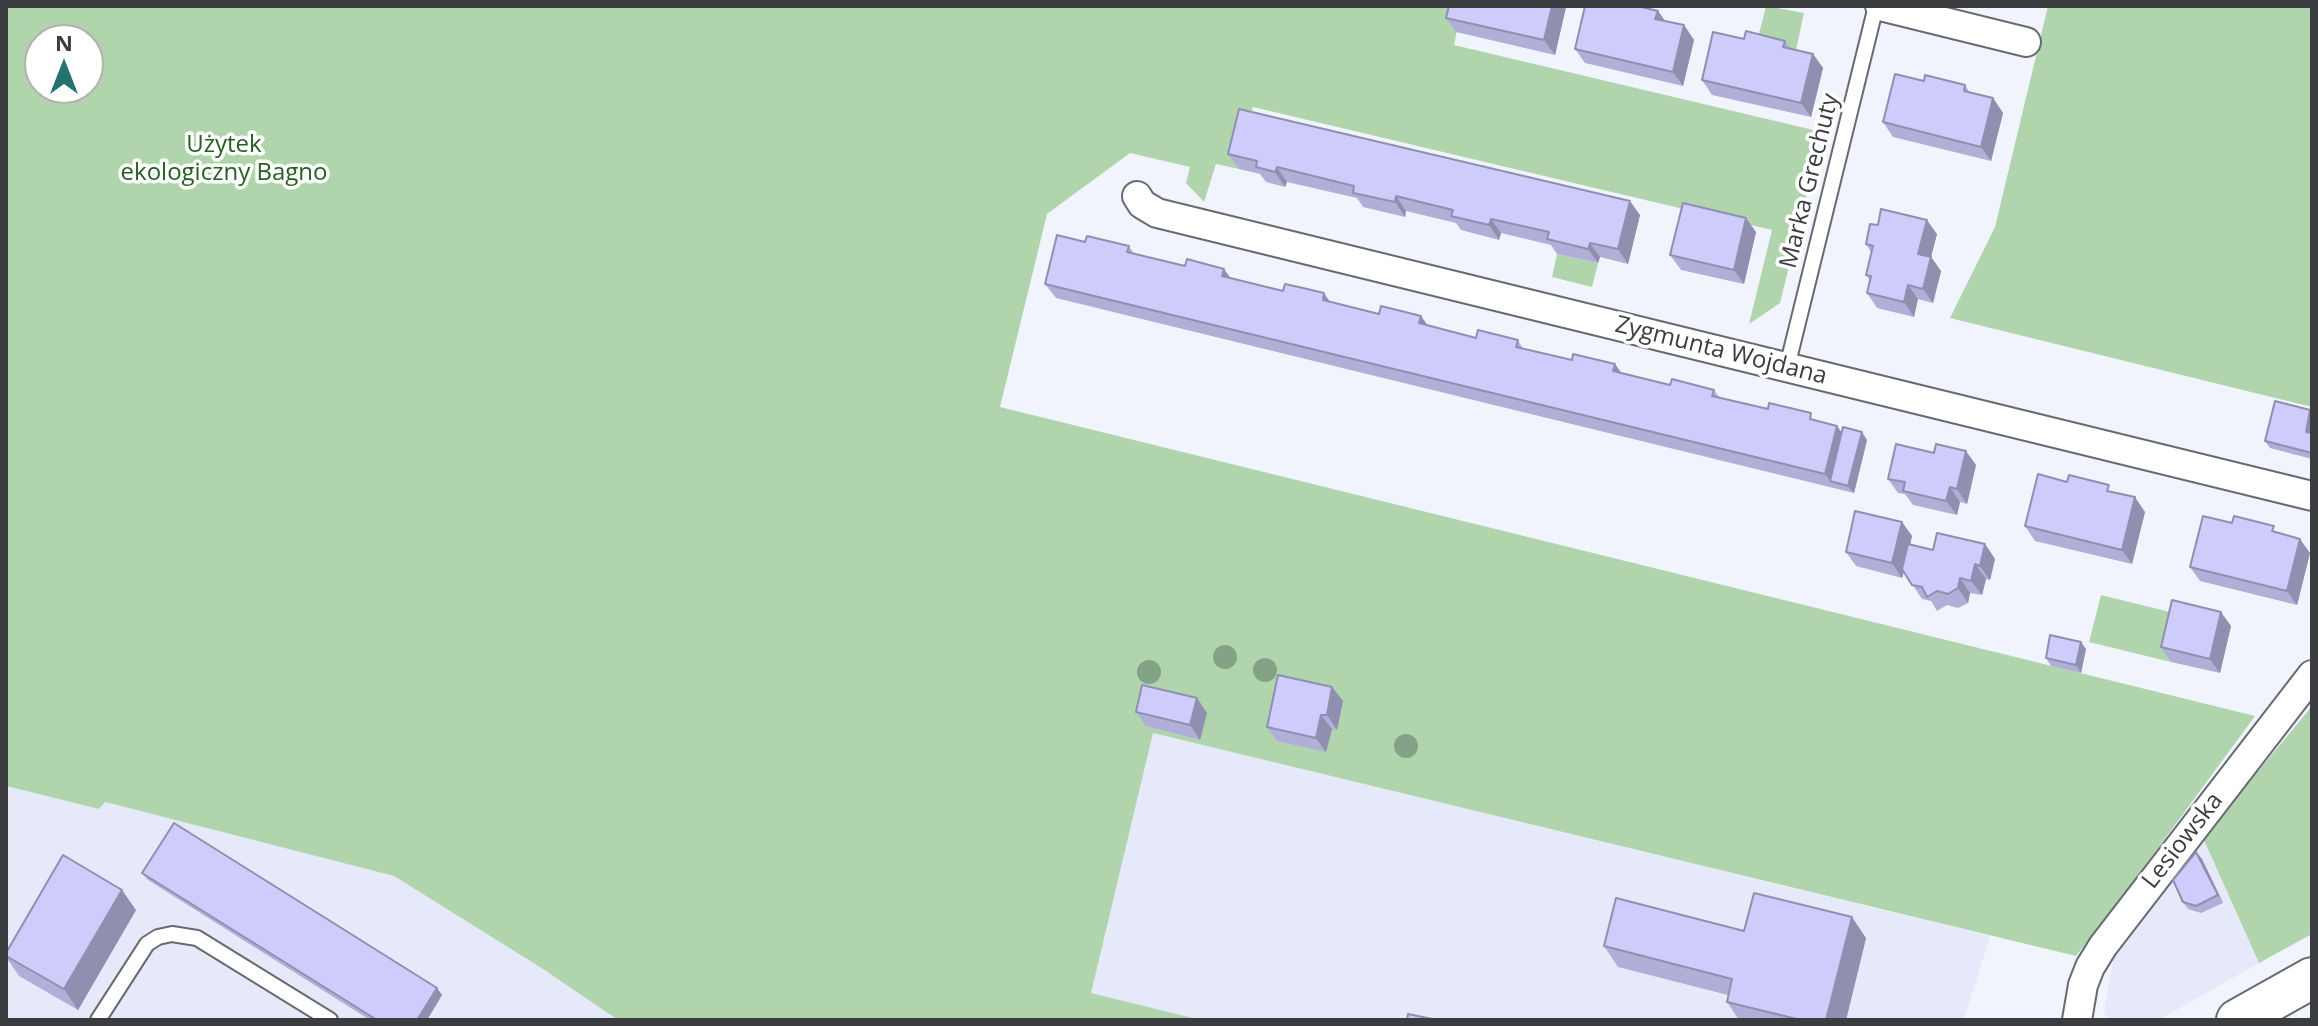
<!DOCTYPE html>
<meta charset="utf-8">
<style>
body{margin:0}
#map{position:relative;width:2318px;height:1026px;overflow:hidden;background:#f2f4fd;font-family:"Open Sans",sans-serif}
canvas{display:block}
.frame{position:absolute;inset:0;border:8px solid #3b3c40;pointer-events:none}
.north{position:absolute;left:24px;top:24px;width:80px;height:80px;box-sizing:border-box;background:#fff;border:2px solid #b1b1b3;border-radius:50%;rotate:0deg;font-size:22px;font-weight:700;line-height:32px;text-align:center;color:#3b3c40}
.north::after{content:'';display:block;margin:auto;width:28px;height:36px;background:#27716e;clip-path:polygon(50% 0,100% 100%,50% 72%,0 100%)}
</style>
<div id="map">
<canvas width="2318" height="1026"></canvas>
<div class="frame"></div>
<div class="north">N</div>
</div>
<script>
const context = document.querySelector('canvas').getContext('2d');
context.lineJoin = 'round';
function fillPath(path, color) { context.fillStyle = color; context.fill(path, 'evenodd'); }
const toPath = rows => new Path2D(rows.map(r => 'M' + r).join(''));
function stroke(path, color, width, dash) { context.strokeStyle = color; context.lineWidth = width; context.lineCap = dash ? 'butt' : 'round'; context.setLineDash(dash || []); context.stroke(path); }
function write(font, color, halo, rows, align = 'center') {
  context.font = font + ' "Open Sans",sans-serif'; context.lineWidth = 7; context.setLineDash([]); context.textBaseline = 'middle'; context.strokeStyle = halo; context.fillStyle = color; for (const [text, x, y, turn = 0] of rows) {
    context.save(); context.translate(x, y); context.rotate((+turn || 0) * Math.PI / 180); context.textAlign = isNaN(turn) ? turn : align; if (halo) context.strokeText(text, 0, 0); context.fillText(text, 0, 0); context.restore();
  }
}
fillPath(toPath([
 [1153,733,1990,936,1964,1020,1201,1020,1090,993],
 [6,786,99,809,104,802,394,876,543,969,618,1020,6,1020],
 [2203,838,2259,963,2159,1020,2108,1020,2104,1011,2114,956]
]), '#e6e9fa');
fillPath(toPath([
 [6,6,1462,6,1454,45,1822,132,1780,303,1749,324,1772,230,1253,107,1239,169,1216,164,1204,202,1186,183,1190,167,1130,153,1047,214,1000,407,2255,716,2128,889,2076,956,1153,733,1091,993,1201,1020,618,1020,543,969,394,876,105,802,99,809,6,786],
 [40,40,88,40,88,88,40,88],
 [1766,6,1804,13,1795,55,1756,46],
 [2048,6,2312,6,2312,407,1950,318,1995,227],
 [1557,254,1598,263,1592,287,1552,277],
 [2101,595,2182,615,2171,662,2089,642],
 [2312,706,2312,934,2259,963,2203,838]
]), '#b0d5ac');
const lane = toPath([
 [1787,367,1876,6],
 [98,1020,147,944,158,937,172,934,197,938,330,1020]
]);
const street = toPath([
 [1880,6,2026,42],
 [1137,196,1142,204,1157,213,2312,496],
 [2077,1020,2083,985,2090,967,2103,946,2312,675]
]);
const secondary = toPath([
 [2237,1020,2312,978]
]);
stroke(lane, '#686a72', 18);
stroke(street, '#686a72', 32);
stroke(secondary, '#686a72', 44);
stroke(lane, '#fff', 14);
stroke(street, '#fff', 28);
stroke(secondary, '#fff', 40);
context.fillStyle = '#82a385';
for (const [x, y] of [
 [1225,657],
 [1265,670],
 [1149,672],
 [1406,746]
]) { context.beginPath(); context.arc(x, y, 12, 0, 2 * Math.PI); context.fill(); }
fillPath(toPath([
 [1449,6,1565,6,1566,7,1555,55,1456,32,1446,18],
 [1615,7,1658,11,1665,21,1684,25,1694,40,1683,86,1585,63,1575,49],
 [1744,39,1785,41,1790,48,1813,54,1823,68,1811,117,1712,95,1702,80],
 [1965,85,1970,93,1993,98,2003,113,1991,161,1893,137,1883,122],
 [1228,154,1640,215,1628,264,1600,257,1598,263,1557,254,1551,245,1501,233,1499,240,1461,230,1456,223,1406,211,1405,217,1363,207,1357,198,1287,182,1285,187,1266,182,1260,174,1239,169],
 [1746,218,1756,232,1744,284,1681,270,1670,255],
 [1937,234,1931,257,1941,271,1933,303,1918,299,1914,317,1877,308,1867,293,1870,280,1866,275,1871,252,1866,244],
 [1085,242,1129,246,1134,254,1379,314,1421,316,1427,326,1476,338,1518,340,1523,349,1572,360,1615,364,1621,373,1670,385,1714,390,1719,397,1837,426,1842,433,1867,440,1854,493,1056,298,1045,284],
 [2312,412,2312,459,2270,448,2265,441],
 [1976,465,1967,504,1960,502,1957,515,1913,505,1905,494,1898,493,1888,479],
 [2114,492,2145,512,2132,564,2035,541,2025,526],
 [1902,522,1912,536,1910,545,1933,550,1985,544,1995,559,1990,580,1986,579,1982,595,1970,593,1968,603,1958,608,1947,605,1937,611,1931,601,1922,599,1904,572,1902,578,1856,566,1846,552],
 [2279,533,2310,553,2297,605,2200,581,2190,567],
 [2231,626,2220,673,2171,662,2161,647],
 [2086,649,2081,673,2051,666,2046,658],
 [1332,687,1343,701,1337,730,1332,729,1326,752,1277,741,1267,727],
 [1136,712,1207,713,1200,740,1146,726],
 [2196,852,2202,859,2223,903,2201,913,2188,909,2183,902],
 [142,873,442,995,427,1020,370,1020,148,880],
 [136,910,78,1010,19,976,6,957,6,953],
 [1744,931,1866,938,1846,1020,1739,1020,1727,1002,1728,995,1618,967,1604,946]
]), '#b0afd8');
fillPath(toPath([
 [1552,6,1566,7,1555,55,1544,40],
 [1658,11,1668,25,1655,19],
 [1684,25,1694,40,1683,86,1673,72],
 [1813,54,1823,68,1811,117,1801,103],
 [1993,98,2003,113,1991,161,1981,147],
 [1277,167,1287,182,1285,187,1275,172],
 [1396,196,1406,211,1405,217,1395,202],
 [1630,201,1640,215,1628,264,1618,249],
 [1746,218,1756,232,1744,284,1734,270],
 [1491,219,1501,233,1499,240,1489,225],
 [1927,220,1937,234,1931,257,1941,271,1933,303,1923,289,1918,254],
 [1590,243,1600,257,1598,263,1588,249],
 [1224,269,1234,283,1222,276],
 [1908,285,1918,299,1914,317,1904,302],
 [1324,293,1334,308,1323,300],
 [1421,316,1431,330,1419,323],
 [1615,364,1625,378,1613,371],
 [2310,410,2312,412,2312,435,2306,432],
 [1837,426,1847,441,1830,481,1835,488,1825,474],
 [1862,432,1867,440,1854,493,1848,486],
 [1966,451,1976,465,1967,504,1957,489],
 [1950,487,1960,502,1957,515,1946,501],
 [2135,497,2145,512,2132,564,2122,550],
 [1902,522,1912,536,1902,578,1892,563],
 [2300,539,2310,553,2297,605,2287,591],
 [1985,544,1995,559,1990,580,1980,566],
 [1975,564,1986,579,1982,595,1971,581],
 [1960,578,1970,593,1968,603,1958,588],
 [2221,612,2231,626,2220,673,2210,659],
 [2081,642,2086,649,2081,673,2076,665],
 [1332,687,1343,701,1337,730,1327,715],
 [1197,698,1207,713,1200,740,1190,725],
 [1321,715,1332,729,1326,752,1316,738],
 [2196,852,2202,859,2223,903,2218,895],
 [122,890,136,910,78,1010,64,989],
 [1852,917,1866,938,1846,1020,1826,1020],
 [437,988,442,995,427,1020,417,1020]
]), '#908fb0');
const building = toPath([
 [1449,6,1552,6,1544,40,1446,18,1449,6],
 [1585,6,1610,6,1615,7,1616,6,1637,6,1658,11,1655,19,1684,25,1673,72,1575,49,1585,6],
 [1746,31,1785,41,1783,47,1813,54,1801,103,1702,80,1713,32,1744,39,1746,31],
 [1895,74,1924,81,1925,75,1965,85,1964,91,1993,98,1981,147,1883,122,1895,74],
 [1239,109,1630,201,1618,249,1590,243,1588,249,1547,239,1549,232,1491,219,1489,225,1451,216,1453,210,1396,196,1395,202,1353,193,1354,186,1277,167,1275,172,1256,167,1257,161,1228,154,1239,109],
 [1683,203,1746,218,1734,270,1670,255,1683,203],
 [1881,209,1927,220,1918,254,1931,257,1923,289,1908,285,1904,302,1867,293,1871,276,1866,275,1873,246,1866,244,1870,224,1878,225,1881,209],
 [1057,235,1085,242,1087,236,1129,246,1127,252,1185,266,1187,259,1224,269,1222,276,1283,291,1285,284,1303,288,1324,293,1323,300,1379,314,1381,306,1421,316,1419,323,1476,338,1478,330,1518,340,1516,347,1572,360,1573,354,1615,364,1613,371,1670,385,1672,379,1714,390,1712,396,1768,409,1769,403,1811,413,1810,419,1837,426,1825,474,1045,284,1057,235],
 [2275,401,2310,410,2306,432,2312,433,2312,453,2265,441,2275,401],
 [1843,427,1862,432,1848,486,1830,481,1843,427],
 [1896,444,1934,453,1936,444,1966,451,1957,489,1950,487,1946,501,1903,491,1905,482,1888,479,1896,444],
 [2038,474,2067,482,2069,475,2109,485,2107,491,2135,497,2122,550,2025,526,2038,474],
 [1855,511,1902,522,1892,563,1846,552,1855,511],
 [2203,516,2232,523,2234,516,2274,526,2272,531,2300,539,2287,591,2190,567,2203,516],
 [1937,533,1985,544,1980,566,1975,564,1971,581,1960,578,1958,588,1948,594,1937,591,1927,597,1922,587,1912,585,1902,569,1908,544,1933,550,1937,533],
 [2172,600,2221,612,2210,659,2161,647,2172,600],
 [2050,635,2081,642,2076,665,2046,658,2050,635],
 [1278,675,1332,687,1327,715,1321,715,1316,738,1267,727,1278,675],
 [1142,685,1197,698,1190,725,1136,712,1142,685],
 [174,823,437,988,417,1020,377,1020,142,873,174,823],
 [2196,852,2218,895,2196,906,2183,902,2173,880,2196,852],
 [63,855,122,890,64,989,6,956,6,953,63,855],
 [1754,893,1852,917,1826,1020,1801,1020,1727,1002,1732,979,1604,946,1616,898,1744,931,1754,893],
 [1408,1014,1437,1020,1407,1020,1408,1014]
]);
fillPath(building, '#cdccfb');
stroke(building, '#908fb0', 2);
write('24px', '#266022', '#fff', [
 ["Użytek",224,145],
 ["ekologiczny Bagno",224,173]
]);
write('24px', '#3b3c40', '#fff', [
 ["Marka Grechuty",1810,181,-76],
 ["Zygmunta Wojdana",1721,351,14],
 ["Lesiowska",2183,841,-52]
]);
</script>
